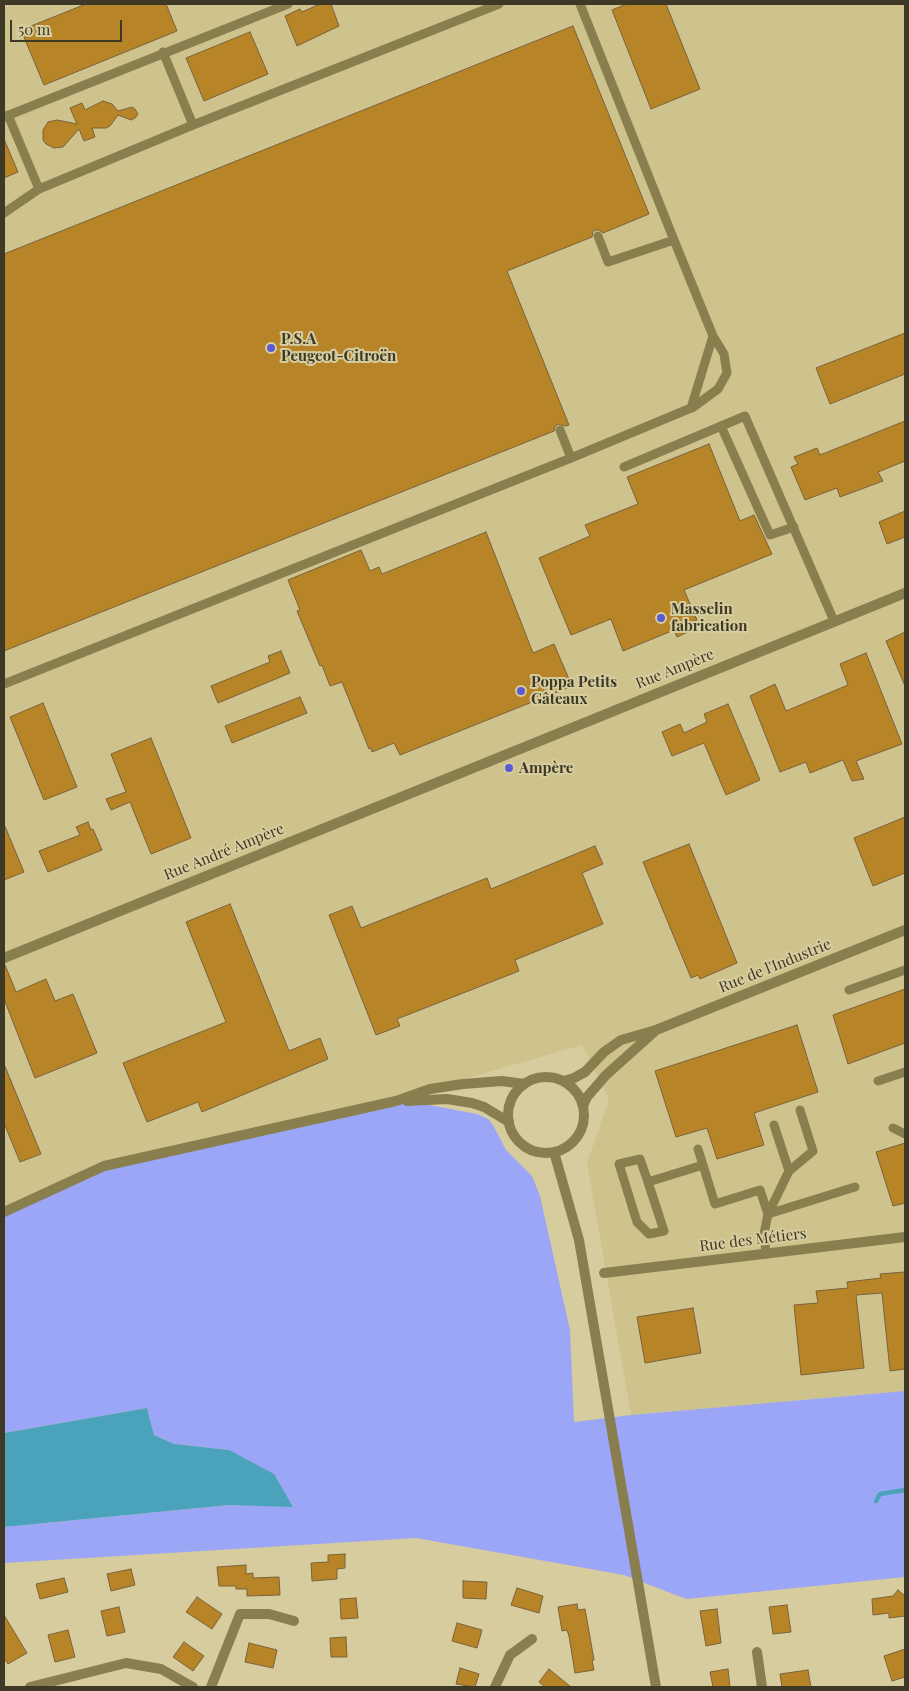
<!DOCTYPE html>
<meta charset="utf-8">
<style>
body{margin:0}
#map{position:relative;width:909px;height:1691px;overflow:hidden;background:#d6cc9d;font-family:"Playfair Display",serif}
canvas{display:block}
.frame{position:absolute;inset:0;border:5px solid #3d3926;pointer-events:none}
.scale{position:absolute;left:10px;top:20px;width:112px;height:22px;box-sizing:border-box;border:2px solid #3d3926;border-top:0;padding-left:6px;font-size:15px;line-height:18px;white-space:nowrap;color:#3d3926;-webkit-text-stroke:4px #d6cc9d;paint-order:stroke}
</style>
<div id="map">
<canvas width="909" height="1691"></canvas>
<div class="frame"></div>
<div class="scale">50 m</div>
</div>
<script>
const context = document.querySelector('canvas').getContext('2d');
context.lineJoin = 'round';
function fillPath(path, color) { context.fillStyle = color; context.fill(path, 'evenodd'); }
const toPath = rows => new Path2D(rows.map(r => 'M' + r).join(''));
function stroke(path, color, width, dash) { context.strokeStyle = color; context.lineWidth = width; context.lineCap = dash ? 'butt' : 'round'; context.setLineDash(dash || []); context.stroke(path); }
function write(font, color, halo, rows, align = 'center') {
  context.font = font + ' "Playfair Display",serif'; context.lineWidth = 4; context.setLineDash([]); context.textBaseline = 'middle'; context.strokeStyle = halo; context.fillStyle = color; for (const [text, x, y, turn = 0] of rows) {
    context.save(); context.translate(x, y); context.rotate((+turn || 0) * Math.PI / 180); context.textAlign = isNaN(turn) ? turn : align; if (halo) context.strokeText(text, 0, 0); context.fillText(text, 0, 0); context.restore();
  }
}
fillPath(toPath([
 [4,4,905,4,905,1391,631,1415,587,1163,609,1099,582,1045,4,1212]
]), '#cec38d');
fillPath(toPath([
 [397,1099,477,1114,488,1119,493,1125,506,1150,532,1176,540,1196,570,1330,574,1422,631,1415,905,1391,905,1577,686,1599,624,1575,416,1538,4,1563,4,1527,229,1505,293,1506,229,1450,174,1444,154,1435,147,1408,4,1433,4,1212,104,1166]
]), '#9ca6f6');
fillPath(toPath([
 [147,1408,154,1435,174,1444,229,1450,274,1474,293,1507,229,1505,4,1527,4,1433]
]), '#4ba3bb');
stroke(toPath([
 [876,1501,880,1494,905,1490]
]), '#4ba3bb', 4.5);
const building = toPath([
 [86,4,166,4,177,31,44,85,21,30,86,4],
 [320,4,331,4,339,26,297,46,285,16,300,9,302,12,320,4],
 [627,4,666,4,700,89,651,109,612,10,627,4],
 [573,26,649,214,603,233,599,230,595,230,593,232,592,237,507,271,569,425,565,426,558,424,555,427,554,431,4,651,4,254,573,26],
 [250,32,268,74,204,101,186,58,250,32],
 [103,101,112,104,118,111,132,107,135,109,138,114,135,118,131,120,118,115,110,126,106,128,92,128,95,137,84,141,79,129,63,147,54,148,46,144,43,140,43,130,48,122,57,120,77,124,70,108,82,103,85,110,103,101],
 [4,139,18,172,4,178,4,139],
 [905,333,905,374,830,404,816,368,905,333],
 [905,421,905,461,878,472,883,481,840,497,837,488,805,500,791,467,798,464,794,457,817,448,820,455,905,421],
 [709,444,740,521,754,515,772,554,684,590,697,620,687,624,690,631,677,637,674,630,623,651,611,619,571,635,539,558,590,536,585,525,638,504,627,477,709,444],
 [905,511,905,537,887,544,879,522,905,511],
 [486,532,533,653,554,644,572,686,400,755,394,743,372,752,371,748,369,749,342,682,330,686,322,665,320,666,297,611,300,610,288,580,361,550,370,571,379,567,382,574,486,532],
 [905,632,905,686,886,641,905,632],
 [281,651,290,673,218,703,211,686,270,662,268,656,281,651],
 [866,653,902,744,856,761,864,779,852,781,843,760,810,773,806,762,780,772,750,696,775,684,786,711,848,685,840,664,866,653],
 [300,697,307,713,232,743,225,726,300,697],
 [43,703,77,787,44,800,10,717,43,703],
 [728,704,760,780,726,795,704,743,672,756,662,732,680,724,684,733,707,722,704,714,728,704],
 [151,738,191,838,151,854,130,802,111,810,106,799,126,792,111,754,151,738],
 [905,817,905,873,873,886,854,838,905,817],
 [88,822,91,830,93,829,102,850,48,872,39,851,80,835,76,827,88,822],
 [4,824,24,872,4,880,4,824],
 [689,844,737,963,700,979,698,975,691,978,643,862,689,844],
 [595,846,603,864,582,873,603,924,515,960,519,971,397,1019,400,1026,376,1035,329,915,352,906,361,928,487,878,491,889,595,846],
 [230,904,289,1051,320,1038,328,1059,202,1112,198,1102,147,1122,123,1063,226,1022,186,922,230,904],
 [4,965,5,965,16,992,46,979,55,1001,73,994,97,1053,35,1078,4,999,4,965],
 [905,989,905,1043,848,1064,833,1015,905,989],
 [797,1025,818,1092,754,1113,764,1145,717,1159,707,1128,676,1137,655,1071,797,1025],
 [4,1064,41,1154,20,1162,4,1123,4,1064],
 [905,1143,905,1203,893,1206,876,1152,905,1143],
 [905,1272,905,1369,890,1371,882,1293,856,1295,864,1368,801,1375,794,1305,818,1303,816,1291,848,1288,847,1282,881,1278,880,1274,905,1272],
 [693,1308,701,1353,645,1363,637,1317,693,1308],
 [345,1554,345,1568,337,1569,337,1579,312,1581,311,1563,328,1562,328,1555,345,1554],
 [246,1565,246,1574,253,1573,253,1578,279,1577,280,1595,247,1596,247,1589,236,1589,236,1586,219,1586,217,1567,246,1565],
 [131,1569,135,1585,111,1591,107,1574,131,1569],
 [64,1578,68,1592,40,1599,36,1584,64,1578],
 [463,1581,487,1582,486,1599,463,1598,463,1581],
 [517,1588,543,1596,539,1613,511,1605,517,1588],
 [898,1590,905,1596,905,1616,889,1618,889,1613,873,1615,872,1599,893,1596,898,1590],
 [197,1597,222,1614,212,1629,186,1612,197,1597],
 [356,1598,358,1618,341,1619,340,1599,356,1598],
 [577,1604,578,1610,585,1609,594,1660,592,1660,594,1670,575,1673,569,1636,567,1630,562,1631,558,1607,577,1604],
 [787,1605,791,1632,773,1634,769,1607,787,1605],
 [119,1607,125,1632,107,1636,101,1611,119,1607],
 [717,1609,721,1643,706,1646,700,1611,717,1609],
 [4,1615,27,1653,8,1664,4,1658,4,1615],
 [457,1623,482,1630,477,1648,452,1641,457,1623],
 [68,1630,75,1657,55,1662,48,1635,68,1630],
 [346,1637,347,1657,331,1657,330,1638,346,1637],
 [184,1642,204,1656,193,1671,173,1657,184,1642],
 [249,1643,277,1650,273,1668,245,1662,249,1643],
 [905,1649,905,1677,892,1681,884,1656,905,1649],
 [460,1668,479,1674,475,1687,456,1684,460,1668],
 [549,1669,571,1687,545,1687,539,1682,549,1669],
 [728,1669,730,1687,713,1687,710,1672,728,1669],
 [808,1670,811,1687,782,1687,780,1674,808,1670]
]);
fillPath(building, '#b78527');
stroke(building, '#7a623b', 1);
stroke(toPath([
 [580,4,674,240,608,262,598,236],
 [163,52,193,125],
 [8,115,39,189,193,125,499,4],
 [4,117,288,4],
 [4,213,39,189],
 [692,408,718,389,727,373,724,354,713,336],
 [721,426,770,535,794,527],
 [560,430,571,458,691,408,713,336,674,240],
 [624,467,745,416,834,621],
 [4,684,571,458],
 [849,990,905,970],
 [878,1081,905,1072],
 [893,1128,905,1134],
 [698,1149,715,1204,760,1190,768,1214,855,1187],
 [789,1171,813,1151,800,1110],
 [648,1182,640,1159,619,1164,637,1222,649,1234,664,1231,648,1182,703,1165],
 [766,1254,764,1234,768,1214,789,1171,774,1125]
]), '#897f4e', 9);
stroke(toPath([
 [4,958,905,593],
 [407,1101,447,1099,472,1103,484,1107,509,1122],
 [4,1212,104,1166,396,1101,430,1089,463,1084,502,1081,524,1084],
 [604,1273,905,1237],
 [757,1652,762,1687],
 [30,1687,126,1663,161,1669,193,1687],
 [211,1687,240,1614,269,1614,294,1621],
 [495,1687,510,1655,532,1639]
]), '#897f4e', 10);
stroke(toPath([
 '508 1115a38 38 0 1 1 76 0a38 38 0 1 1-76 0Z',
 [564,1081,574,1078,585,1072,604,1052,621,1040,656,1030,905,930],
 [583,1106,587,1097,606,1075,654,1032],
 [554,1152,579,1240,656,1687]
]), '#897f4e', 10);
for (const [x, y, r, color] of [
 [271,348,5,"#5a5bd3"],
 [661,618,5,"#5a5bd3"],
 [521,691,5,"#5a5bd3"],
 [509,768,5,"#5a5bd3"]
]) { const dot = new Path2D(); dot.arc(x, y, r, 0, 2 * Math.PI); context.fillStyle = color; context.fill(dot); stroke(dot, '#d6cc9d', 2); }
write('bold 15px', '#3d3926', '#d6cc9d', [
 ["P.S.A",281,339],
 ["Peugeot-Citroën",281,356],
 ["Masselin",671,609],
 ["fabrication",671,626],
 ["Poppa Petits",531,682],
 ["Gâteaux",531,699],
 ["Ampère",519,768]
], 'left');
write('15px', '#3d3926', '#d6cc9d', [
 ["Rue Ampère",675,669,-22],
 ["Rue André Ampère",224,852,-22],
 ["Rue de l'Industrie",775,966,-22],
 ["Rue des Métiers",753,1240,-7]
]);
</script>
